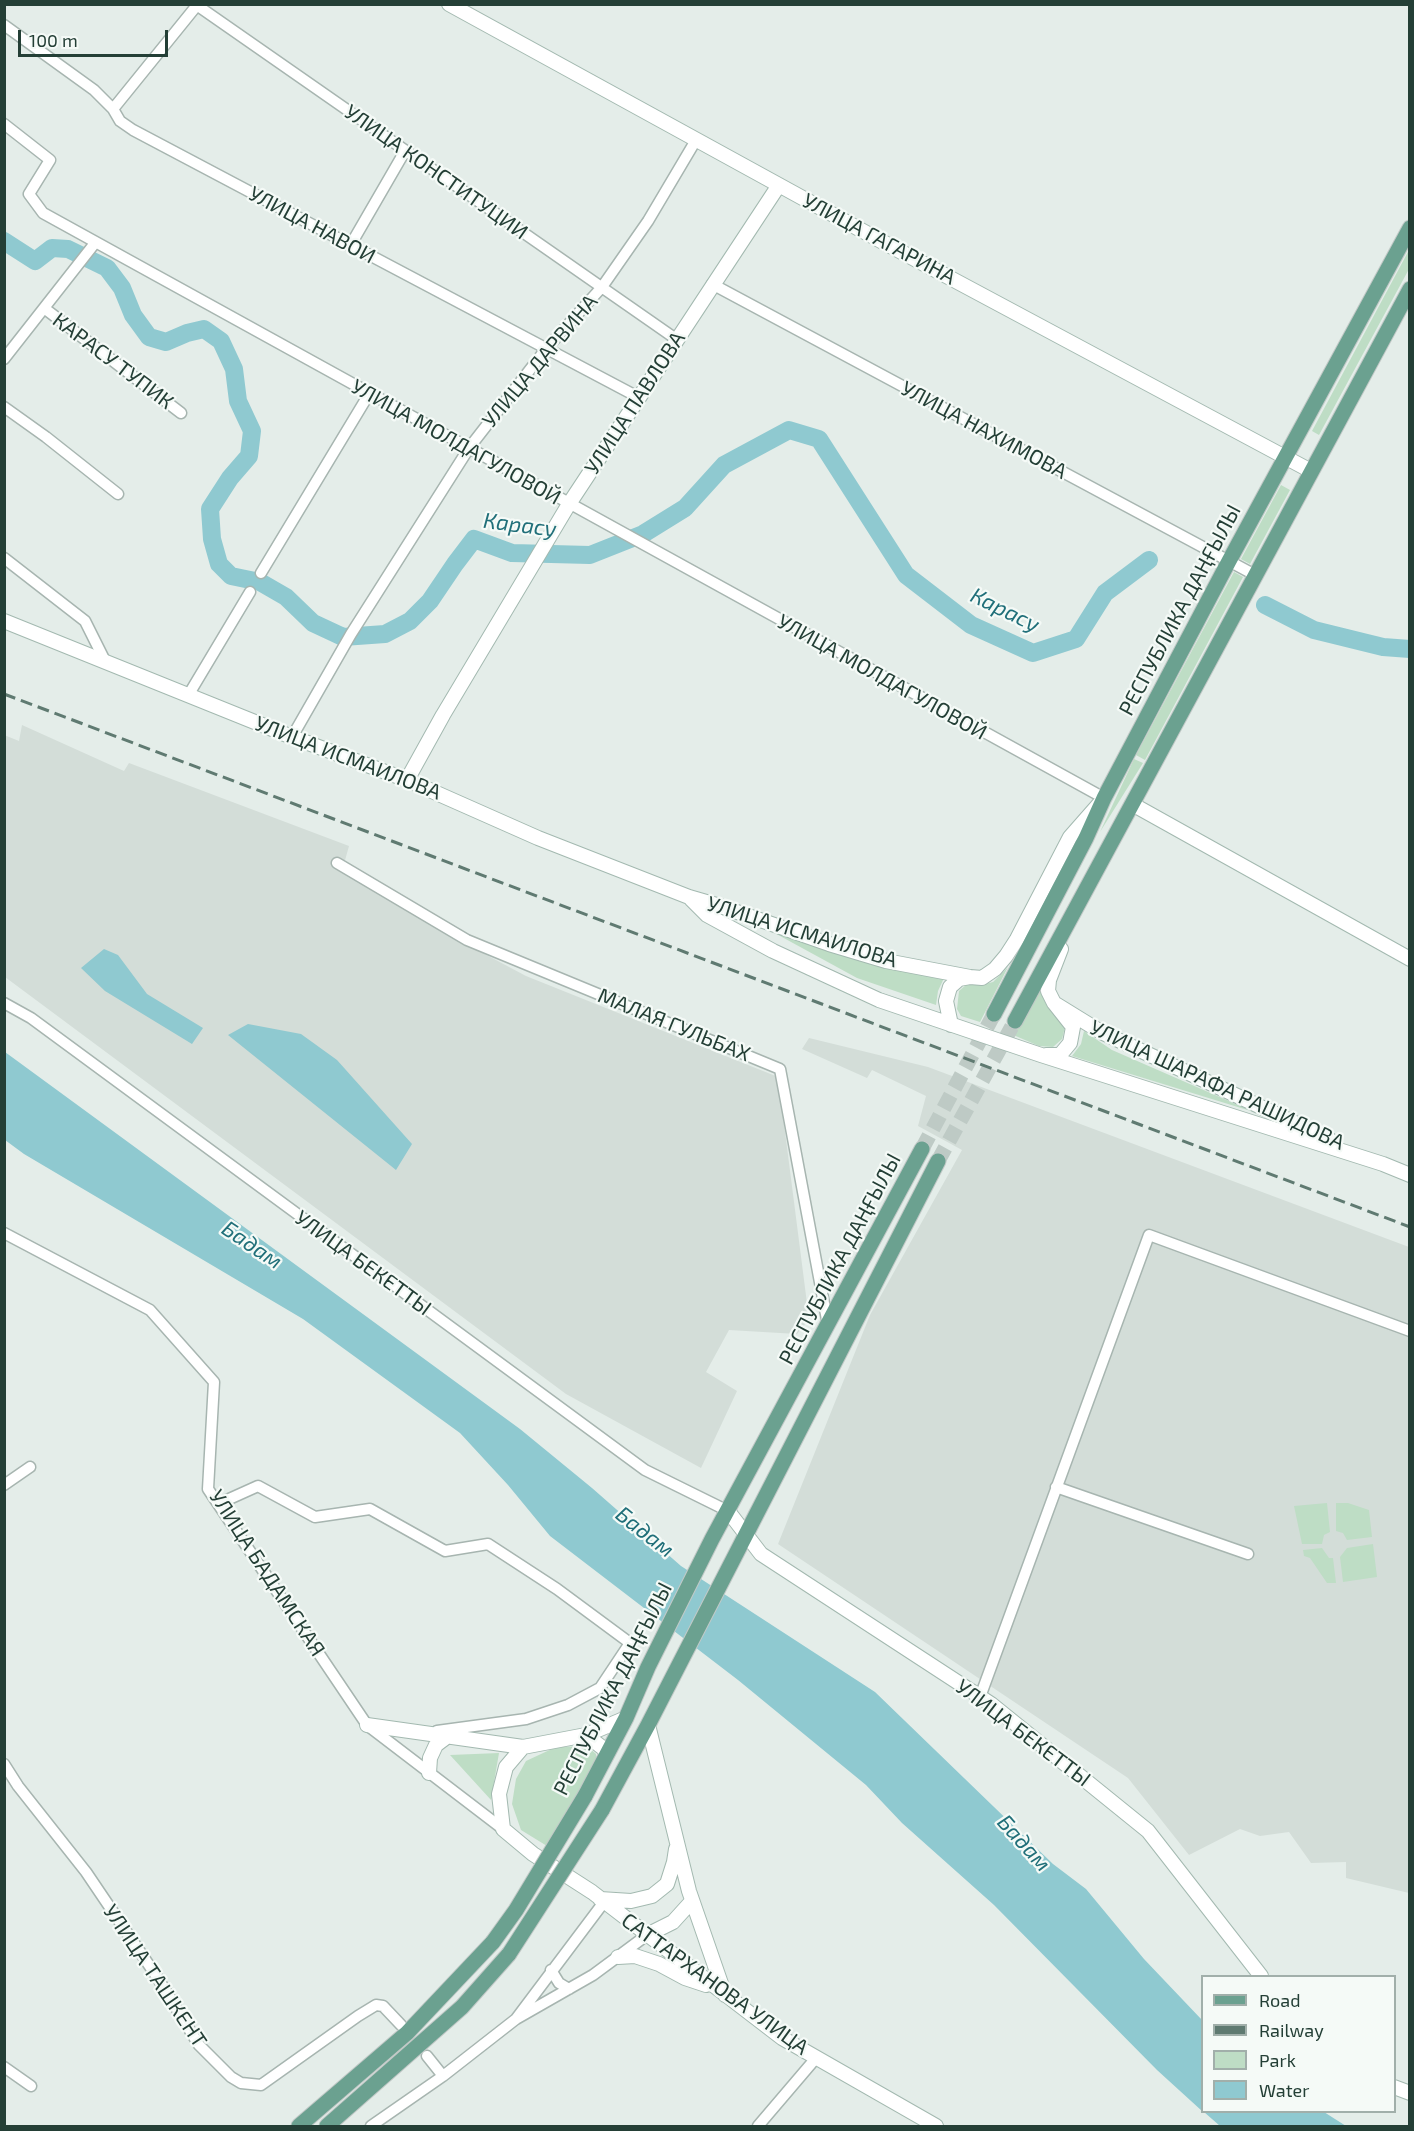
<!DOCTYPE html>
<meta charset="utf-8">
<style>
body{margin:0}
#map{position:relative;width:1414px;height:2131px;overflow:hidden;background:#e4ede9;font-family:"Exo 2",sans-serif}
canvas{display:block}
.frame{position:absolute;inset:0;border:6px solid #243f36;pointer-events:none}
.legend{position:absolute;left:1201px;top:1975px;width:195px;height:138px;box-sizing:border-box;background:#f5faf7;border:2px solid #a1afaa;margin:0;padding:8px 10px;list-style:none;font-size:18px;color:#243f36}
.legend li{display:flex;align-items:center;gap:12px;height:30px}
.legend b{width:30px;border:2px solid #a1afaa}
.scale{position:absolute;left:18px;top:30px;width:150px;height:27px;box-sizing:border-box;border:3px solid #243f36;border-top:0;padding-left:8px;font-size:18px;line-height:21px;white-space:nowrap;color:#243f36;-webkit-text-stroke:4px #f5faf7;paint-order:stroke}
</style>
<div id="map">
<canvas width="1414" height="2131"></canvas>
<div class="frame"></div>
<ul class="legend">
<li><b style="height:8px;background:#6ba190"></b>Road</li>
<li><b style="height:8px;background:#5f7a71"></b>Railway</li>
<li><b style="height:16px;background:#beddc5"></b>Park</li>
<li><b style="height:16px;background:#8fc9d0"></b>Water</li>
</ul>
<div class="scale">100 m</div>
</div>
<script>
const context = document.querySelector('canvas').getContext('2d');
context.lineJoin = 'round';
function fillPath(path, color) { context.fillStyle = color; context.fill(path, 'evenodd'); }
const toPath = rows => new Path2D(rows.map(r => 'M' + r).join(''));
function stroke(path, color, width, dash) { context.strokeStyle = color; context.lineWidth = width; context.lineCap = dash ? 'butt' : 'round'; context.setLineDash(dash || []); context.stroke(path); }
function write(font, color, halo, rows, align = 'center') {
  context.font = font + ' "Exo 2",sans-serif'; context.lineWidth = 4.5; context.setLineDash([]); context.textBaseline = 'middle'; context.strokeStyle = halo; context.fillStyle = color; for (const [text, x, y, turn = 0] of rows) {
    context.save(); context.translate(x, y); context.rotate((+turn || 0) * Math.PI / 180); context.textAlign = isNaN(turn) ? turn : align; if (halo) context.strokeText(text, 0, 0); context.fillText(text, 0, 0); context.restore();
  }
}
fillPath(toPath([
 [22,725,124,771,129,763,349,846,342,871,462,942,526,976,778,1077,809,1319,797,1334,729,1330,706,1372,737,1391,701,1468,566,1394,5,977,4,735,19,741],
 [809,1038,928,1067,1409,1247,1409,1893,1346,1878,1346,1862,1311,1863,1289,1832,1260,1836,1240,1829,1189,1855,1128,1778,778,1544,870,1315,962,1150,918,1126,926,1096,872,1070,867,1078,802,1049]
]), '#d3ddd8');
fillPath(toPath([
 [1409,250,1409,269,1319,435,1312,431],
 [1281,485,1290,490,1250,564,1241,559],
 [1234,572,1243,577,1145,760,1136,755],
 [1134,759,1143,763,1100,832],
 [738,913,895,970,944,978,938,991,936,1005,857,978],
 [1008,967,980,1022,961,1016,957,1009,959,991,967,984,981,985,993,982],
 [1044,968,1041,993,1048,1008,1065,1027,1062,1039,1053,1047,1039,1046,1011,1034],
 [1084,1031,1112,1050,1254,1112,1072,1056,1081,1044],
 [1327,1503,1330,1532,1324,1535,1322,1544,1302,1544,1294,1506],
 [1336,1503,1348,1503,1369,1510,1372,1537,1347,1540,1343,1533,1336,1531],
 [1373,1544,1377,1577,1343,1582,1340,1557,1347,1548],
 [1322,1548,1329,1558,1333,1558,1336,1583,1327,1583,1310,1558,1304,1556,1303,1550],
 [587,1746,596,1754,596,1765,547,1846,521,1830,512,1804,516,1779,526,1761,556,1747],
 [499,1753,491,1800,450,1755]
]), '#beddc5');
fillPath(toPath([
 [104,949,118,955,147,994,203,1028,192,1044,105,991,81,968],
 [248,1024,301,1034,337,1060,412,1144,396,1170,228,1035],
 [5,1052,520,1429,592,1488,681,1566,875,1692,1053,1864,1086,1889,1144,1959,1202,2020,1202,2111,1157,2070,994,1905,902,1823,866,1785,738,1680,550,1536,508,1485,460,1433,303,1319,24,1154,5,1140],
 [1204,2112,1324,2112,1346,2126,1220,2126]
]), '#8fc9d0');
stroke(toPath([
 [4,241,35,261,52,248,68,249,107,268,122,288,133,315,149,337,166,342,187,333,204,329,221,341,234,369,238,401,252,431,249,456,230,478,210,509,212,539,219,564,231,576,260,582,286,597,313,623,343,637,385,634,410,621,430,601,455,564,474,539,512,553,590,555,643,534,685,508,724,465,789,430,819,439,906,575,971,625,1033,653,1076,639,1105,593,1149,560],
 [1265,605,1314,630,1383,647,1410,649]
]), '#8fc9d0', 18);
stroke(toPath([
 [922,1149,994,1014],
 [938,1161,1015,1021]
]), '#becac5', 15, [15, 8]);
const street = toPath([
 [195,4,676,339],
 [4,25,94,90,113,109,120,121,133,130,638,397],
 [113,109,198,4],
 [4,124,50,160,29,194,43,213,1104,798],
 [350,246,405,151],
 [712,284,1255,575],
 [44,308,181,413],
 [4,359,95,243],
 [4,407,46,437,118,494],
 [4,558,85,621,105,661],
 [261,573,369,394],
 [189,694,250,592],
 [292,737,351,634,469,448,546,349,602,287,648,221,696,140],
 [337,863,467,940,780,1069,828,1325],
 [4,1003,31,1018,645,1470,728,1511],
 [4,1233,150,1310,214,1382,208,1489,367,1725,503,1829],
 [4,1485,30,1467],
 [1056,1487,1248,1554],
 [218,1504,258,1486,315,1517,370,1509,445,1551,488,1544,557,1589,630,1643,600,1688,568,1705,526,1719,437,1731],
 [980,1697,1149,1235,1410,1331],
 [4,1764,18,1786,86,1872,157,1977,199,2045,231,2077,241,2083,261,2085,358,2016,376,2005,383,2006,401,2025],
 [604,1902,516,2019,593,1975,647,1935],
 [551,1970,559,1983,569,1989],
 [427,2056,443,2076],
 [4,2067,31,2086],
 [371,2126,443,2076,516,2019],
 [758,2126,816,2058]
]);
const secondary = toPath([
 [449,4,881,241,1311,471],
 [4,621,292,737,407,780,538,838,689,897,720,906,829,944,886,961,970,977,982,978,995,969,1006,956,1017,939,1070,837,1099,804],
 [407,780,443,715,569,504,779,185],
 [1132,804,1410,959],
 [691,899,707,915,773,951,879,1000,1041,1055,1383,1164,1410,1175],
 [1054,1003,1101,1032,1329,1139],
 [951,1025,946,1001,950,987,959,979,970,977],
 [1046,1055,1060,1055,1070,1043,1073,1027,1054,1003,1048,991,1049,980,1061,949],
 [728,1511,761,1554,991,1704,1148,1831,1261,1976],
 [367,1725,523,1747,586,1735,626,1718],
 [648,1725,689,1891,725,1995],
 [586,1735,608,1752],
 [523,1747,506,1767,499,1794,503,1829,533,1854,592,1892,782,2038,936,2126],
 [429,1773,430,1758,436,1745,448,1736],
 [600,1899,631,1901,652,1896,667,1884,674,1862,676,1849],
 [647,1935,673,1922,692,1901],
 [618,1957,635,1956,659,1964,685,1978,706,1985],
 [1394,2087,1410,2093]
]);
const primary = toPath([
 [994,1014,1086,838,1104,798,1229,561,1410,228],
 [1015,1021,1410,289],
 [585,1796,626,1718,648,1667,712,1539,922,1149],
 [602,1810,648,1725,938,1161],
 [299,2126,407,2033,493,1942],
 [327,2126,462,2007,509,1954]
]);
stroke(street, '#a7b5b0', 13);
stroke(secondary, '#a3b9b0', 16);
stroke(primary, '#c2c9c7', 17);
stroke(street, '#fff', 10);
stroke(secondary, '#fff', 14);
stroke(primary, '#6ba190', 15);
stroke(toPath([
 [4,694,1410,1227]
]), '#5f7a71', 3, [12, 6]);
const primaryBridge = toPath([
 [493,1942,516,1910,585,1796],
 [509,1954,602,1810]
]);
stroke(primaryBridge, '#c2c9c7', 17, []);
stroke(primaryBridge, '#6ba190', 15);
write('21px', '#243f36', '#f5faf7', [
 ["УЛИЦА КОНСТИТУЦИИ",436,172,35],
 ["УЛИЦА НАВОИ",312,225,28],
 ["УЛИЦА ГАГАРИНА",879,239,28],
 ["КАРАСУ ТУПИК",113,361,37],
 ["УЛИЦА ДАРВИНА",540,361,-50],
 ["УЛИЦА ПАВЛОВА",635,403,-57],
 ["УЛИЦА НАХИМОВА",984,430,28],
 ["УЛИЦА МОЛДАГУЛОВОЙ",456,442,29],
 ["РЕСПУБЛИКА ДАҢҒЫЛЫ",1180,610,-62],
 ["УЛИЦА МОЛДАГУЛОВОЙ",882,677,29],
 ["УЛИЦА ИСМАИЛОВА",348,758,21],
 ["УЛИЦА ИСМАИЛОВА",802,932,17],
 ["МАЛАЯ ГУЛЬБАХ",674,1025,22],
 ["УЛИЦА ШАРАФА РАШИДОВА",1217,1085,25],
 ["РЕСПУБЛИКА ДАҢҒЫЛЫ",840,1259,-62],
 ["УЛИЦА БЕКЕТТЫ",363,1263,36],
 ["УЛИЦА БАДАМСКАЯ",267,1573,57],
 ["РЕСПУБЛИКА ДАҢҒЫЛЫ",613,1689,-63],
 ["УЛИЦА БЕКЕТТЫ",1023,1733,37],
 ["УЛИЦА ТАШКЕНТ",155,1976,56],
 ["САТТАРХАНОВА УЛИЦА",715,1984,36]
]);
write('italic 22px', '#206f79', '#f5faf7', [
 ["Карасу",520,525,7],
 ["Карасу",1005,610,26],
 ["Бадам",252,1245,34],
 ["Бадам",645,1532,38],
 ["Бадам",1024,1843,48]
]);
</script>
